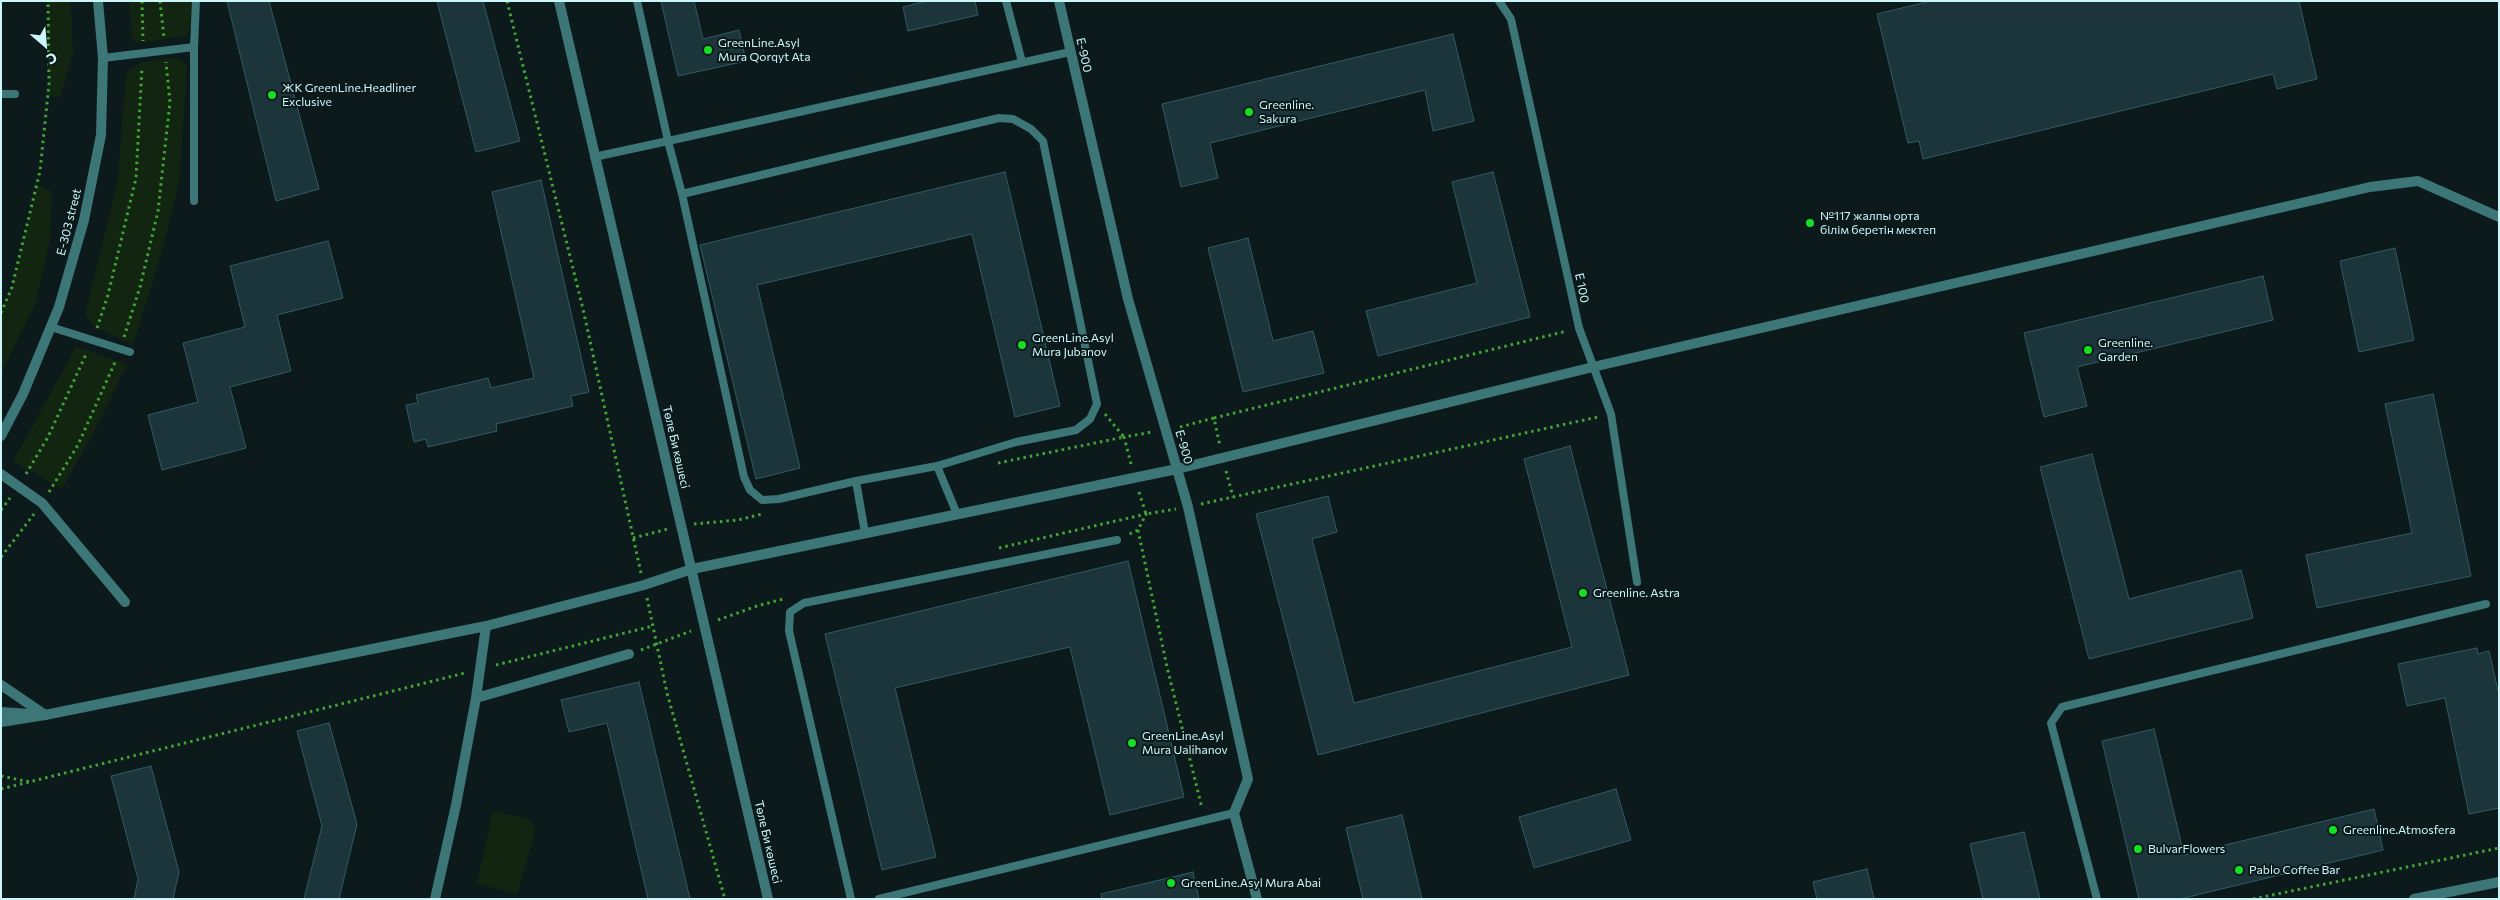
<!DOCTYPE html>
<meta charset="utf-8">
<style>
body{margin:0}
#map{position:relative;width:2500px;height:900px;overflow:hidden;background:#0d1a1c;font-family:Commissioner,sans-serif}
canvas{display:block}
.frame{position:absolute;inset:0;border:2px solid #ccf7fa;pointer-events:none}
.north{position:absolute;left:20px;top:20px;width:50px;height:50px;-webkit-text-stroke:4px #0d1a1c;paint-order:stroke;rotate:153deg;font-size:14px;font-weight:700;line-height:20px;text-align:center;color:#ccf7fa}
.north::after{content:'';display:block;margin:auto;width:18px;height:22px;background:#ccf7fa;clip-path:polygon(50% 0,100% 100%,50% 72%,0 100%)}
</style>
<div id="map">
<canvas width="2500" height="900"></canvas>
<div class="frame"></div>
<div class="north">С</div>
</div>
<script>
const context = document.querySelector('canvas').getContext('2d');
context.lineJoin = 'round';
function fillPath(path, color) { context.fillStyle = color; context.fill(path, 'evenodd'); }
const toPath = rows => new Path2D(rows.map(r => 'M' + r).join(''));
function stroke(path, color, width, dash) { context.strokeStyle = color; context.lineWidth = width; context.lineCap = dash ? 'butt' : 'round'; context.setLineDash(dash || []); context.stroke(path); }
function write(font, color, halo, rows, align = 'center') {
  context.font = font + ' Commissioner,sans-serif'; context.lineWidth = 4; context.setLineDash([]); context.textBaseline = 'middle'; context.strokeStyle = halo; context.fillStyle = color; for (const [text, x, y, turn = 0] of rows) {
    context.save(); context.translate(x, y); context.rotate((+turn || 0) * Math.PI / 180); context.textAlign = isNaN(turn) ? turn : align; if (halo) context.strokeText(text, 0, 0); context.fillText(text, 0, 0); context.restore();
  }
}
fillPath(toPath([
 [48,1,69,1,71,7,73,54,60,97,47,96,49,84],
 [129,1,194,1,195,16,187,36,136,43,132,36],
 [175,58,187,65,179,183,163,248,133,345,97,328,85,315,118,179,126,73,142,62],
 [37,185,52,191,50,240,36,302,1,373,1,313,12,287],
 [76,347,127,364,94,432,62,489,13,461],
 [493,811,529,819,536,829,517,894,477,883]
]), '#122511');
const building = toPath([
 [227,1,269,1,319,189,276,201,227,1],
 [437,1,483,1,520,141,476,152,437,1],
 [661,1,694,1,703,39,739,30,746,61,678,76,661,1],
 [926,1,975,1,978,15,908,31,903,7,926,1],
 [1931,1,2299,1,2317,79,2277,89,2273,74,1923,159,1919,141,1908,143,1877,14,1931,1],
 [1453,34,1474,121,1433,131,1425,90,1210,143,1218,178,1181,187,1162,104,1453,34],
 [1005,172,1060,406,1015,417,972,234,757,285,800,468,756,479,700,245,1005,172],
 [1493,172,1530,317,1378,356,1366,311,1477,283,1452,182,1493,172],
 [541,180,589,392,571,396,573,406,496,424,497,431,428,447,426,439,414,442,406,405,418,403,416,395,488,378,491,388,534,378,492,192,541,180],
 [1248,238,1273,341,1313,331,1324,373,1243,392,1208,248,1248,238],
 [328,241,343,298,277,315,291,371,230,387,246,448,162,470,148,415,198,402,183,343,245,327,230,266,328,241],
 [2395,248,2414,340,2359,352,2340,261,2395,248],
 [2263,276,2273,320,2077,367,2087,406,2044,417,2024,333,2263,276],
 [2433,394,2471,576,2317,608,2306,555,2412,533,2385,404,2433,394],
 [1570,446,1629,675,1318,755,1256,514,1328,496,1337,532,1312,539,1354,703,1572,647,1524,459,1570,446],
 [2092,454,2129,599,2241,570,2253,618,2089,659,2040,467,2092,454],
 [1128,561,1184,797,1110,815,1070,647,895,688,936,857,882,870,825,634,1128,561],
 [2477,648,2478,654,2489,651,2499,695,2499,808,2469,814,2445,698,2407,706,2398,664,2477,648],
 [639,682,690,899,648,899,607,723,569,732,561,700,639,682],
 [329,723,357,824,339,899,304,899,322,826,297,731,329,723],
 [2154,729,2184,855,2374,809,2383,850,2180,899,2139,899,2102,741,2154,729],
 [151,766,179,872,173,899,134,899,138,879,111,776,151,766],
 [1616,789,1631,840,1534,868,1519,817,1616,789],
 [1402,815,1422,899,1363,899,1346,828,1402,815],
 [2024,832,2040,899,1983,899,1970,844,2024,832],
 [1867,869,1874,899,1817,899,1813,882,1867,869],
 [1193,872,1199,899,1102,899,1101,894,1193,872]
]);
fillPath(building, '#1b353b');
stroke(building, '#2f5c65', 1);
stroke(toPath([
 [142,1,143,41],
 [160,1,164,38],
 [507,1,583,309,641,573],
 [1,313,12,287,40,171,49,84,48,1],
 [97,328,108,295,136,178,142,67],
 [124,337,140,287,158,211,170,102,166,62],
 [1214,418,1567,331],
 [1180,427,1214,418,1220,446],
 [998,463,1124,437,1105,414],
 [1131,464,1124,437,1152,432],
 [1226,471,1233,497],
 [26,474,48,437,87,352],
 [49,492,78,445,116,360],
 [1139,492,1146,514,1176,509],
 [1201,504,1598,417],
 [1,510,10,498],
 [694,524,738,520,762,514],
 [1138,530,1167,667,1202,808],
 [633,538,668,529],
 [999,548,1146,514,1138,530,1127,535],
 [1,557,34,514],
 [647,598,667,693,725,899],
 [718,620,757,606,783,599],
 [641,650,691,631],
 [496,665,653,626],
 [1,776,30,782],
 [1,789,465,673],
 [2253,899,2499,848]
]), '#41a437', 3, [2.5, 4]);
stroke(toPath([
 [637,1,668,141,1070,52],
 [1006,1,1022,62],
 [1499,1,1511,19,1579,328,1611,414,1637,582],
 [103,58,194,47],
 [1,94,15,94],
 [999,118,1013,119,1031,129,1043,141,1097,404,1090,419,1076,430,1016,442,937,466,856,481,779,499,762,500,750,490,744,477,682,194,999,118],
 [594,157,668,141,682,194],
 [194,201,194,47,196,1],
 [51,327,130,352],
 [937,466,957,514],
 [856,481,865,533],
 [851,899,789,631,790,612,804,603,1117,540],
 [879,899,1234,813],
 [2097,899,2051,723,2062,707,2486,604]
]), '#3c7677', 8);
stroke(toPath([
 [559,1,768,899],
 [1059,1,1128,299,1188,507,1248,779,1234,813,1257,899],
 [1,474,42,503,125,602],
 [476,698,629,654],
 [1,712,45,715,486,626,644,585,692,569,1177,469,1593,367,2370,187,2418,181,2499,217],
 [435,899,456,805,476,698,486,626],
 [2414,899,2499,882]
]), '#3c7677', 10);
stroke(toPath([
 [1,436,23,394,59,307,84,220,101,135,103,58,98,1],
 [1,685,45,715],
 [1,722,45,715]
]), '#3c7677', 10);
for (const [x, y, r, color] of [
 [708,50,5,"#14df22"],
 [272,95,5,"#14df22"],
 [1249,112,5,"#14df22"],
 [1810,223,5,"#14df22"],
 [1022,345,5,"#14df22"],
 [2088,350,5,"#14df22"],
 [1583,593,5,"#14df22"],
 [1132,743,5,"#14df22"],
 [2333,830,5,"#14df22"],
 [2138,849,5,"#14df22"],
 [2239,870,5,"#14df22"],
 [1171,883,5,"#14df22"]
]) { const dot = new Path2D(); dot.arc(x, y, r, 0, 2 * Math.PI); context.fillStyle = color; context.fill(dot); stroke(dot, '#0d1a1c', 2); }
write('12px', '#ccf7fa', '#0d1a1c', [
 ["GreenLine.Asyl",718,43],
 ["Mura Qorqyt Ata",718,57],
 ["ЖК GreenLine.Headliner",282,88],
 ["Exclusive",282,102],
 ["Greenline.",1259,105],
 ["Sakura",1259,119],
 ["№117 жалпы орта",1820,216],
 ["білім беретін мектеп",1820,230],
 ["GreenLine.Asyl",1032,338],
 ["Mura Jubanov",1032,352],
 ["Greenline.",2098,343],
 ["Garden",2098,357],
 ["Greenline. Astra",1593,593],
 ["GreenLine.Asyl",1142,736],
 ["Mura Ualihanov",1142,750],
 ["Greenline.Atmosfera",2343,830],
 ["BulvarFlowers",2148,849],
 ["Pablo Coffee Bar",2249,870],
 ["GreenLine.Asyl Mura Abai",1181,883]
], 'left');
write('12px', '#ccf7fa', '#0d1a1c', [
 ["E-900",1084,55,77],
 ["E-303 street",69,222,-76],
 ["E 100",1582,288,78],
 ["Төле Би көшесі",676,447,77],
 ["E-900",1184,447,74],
 ["Төле Би көшесі",768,842,77]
]);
</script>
